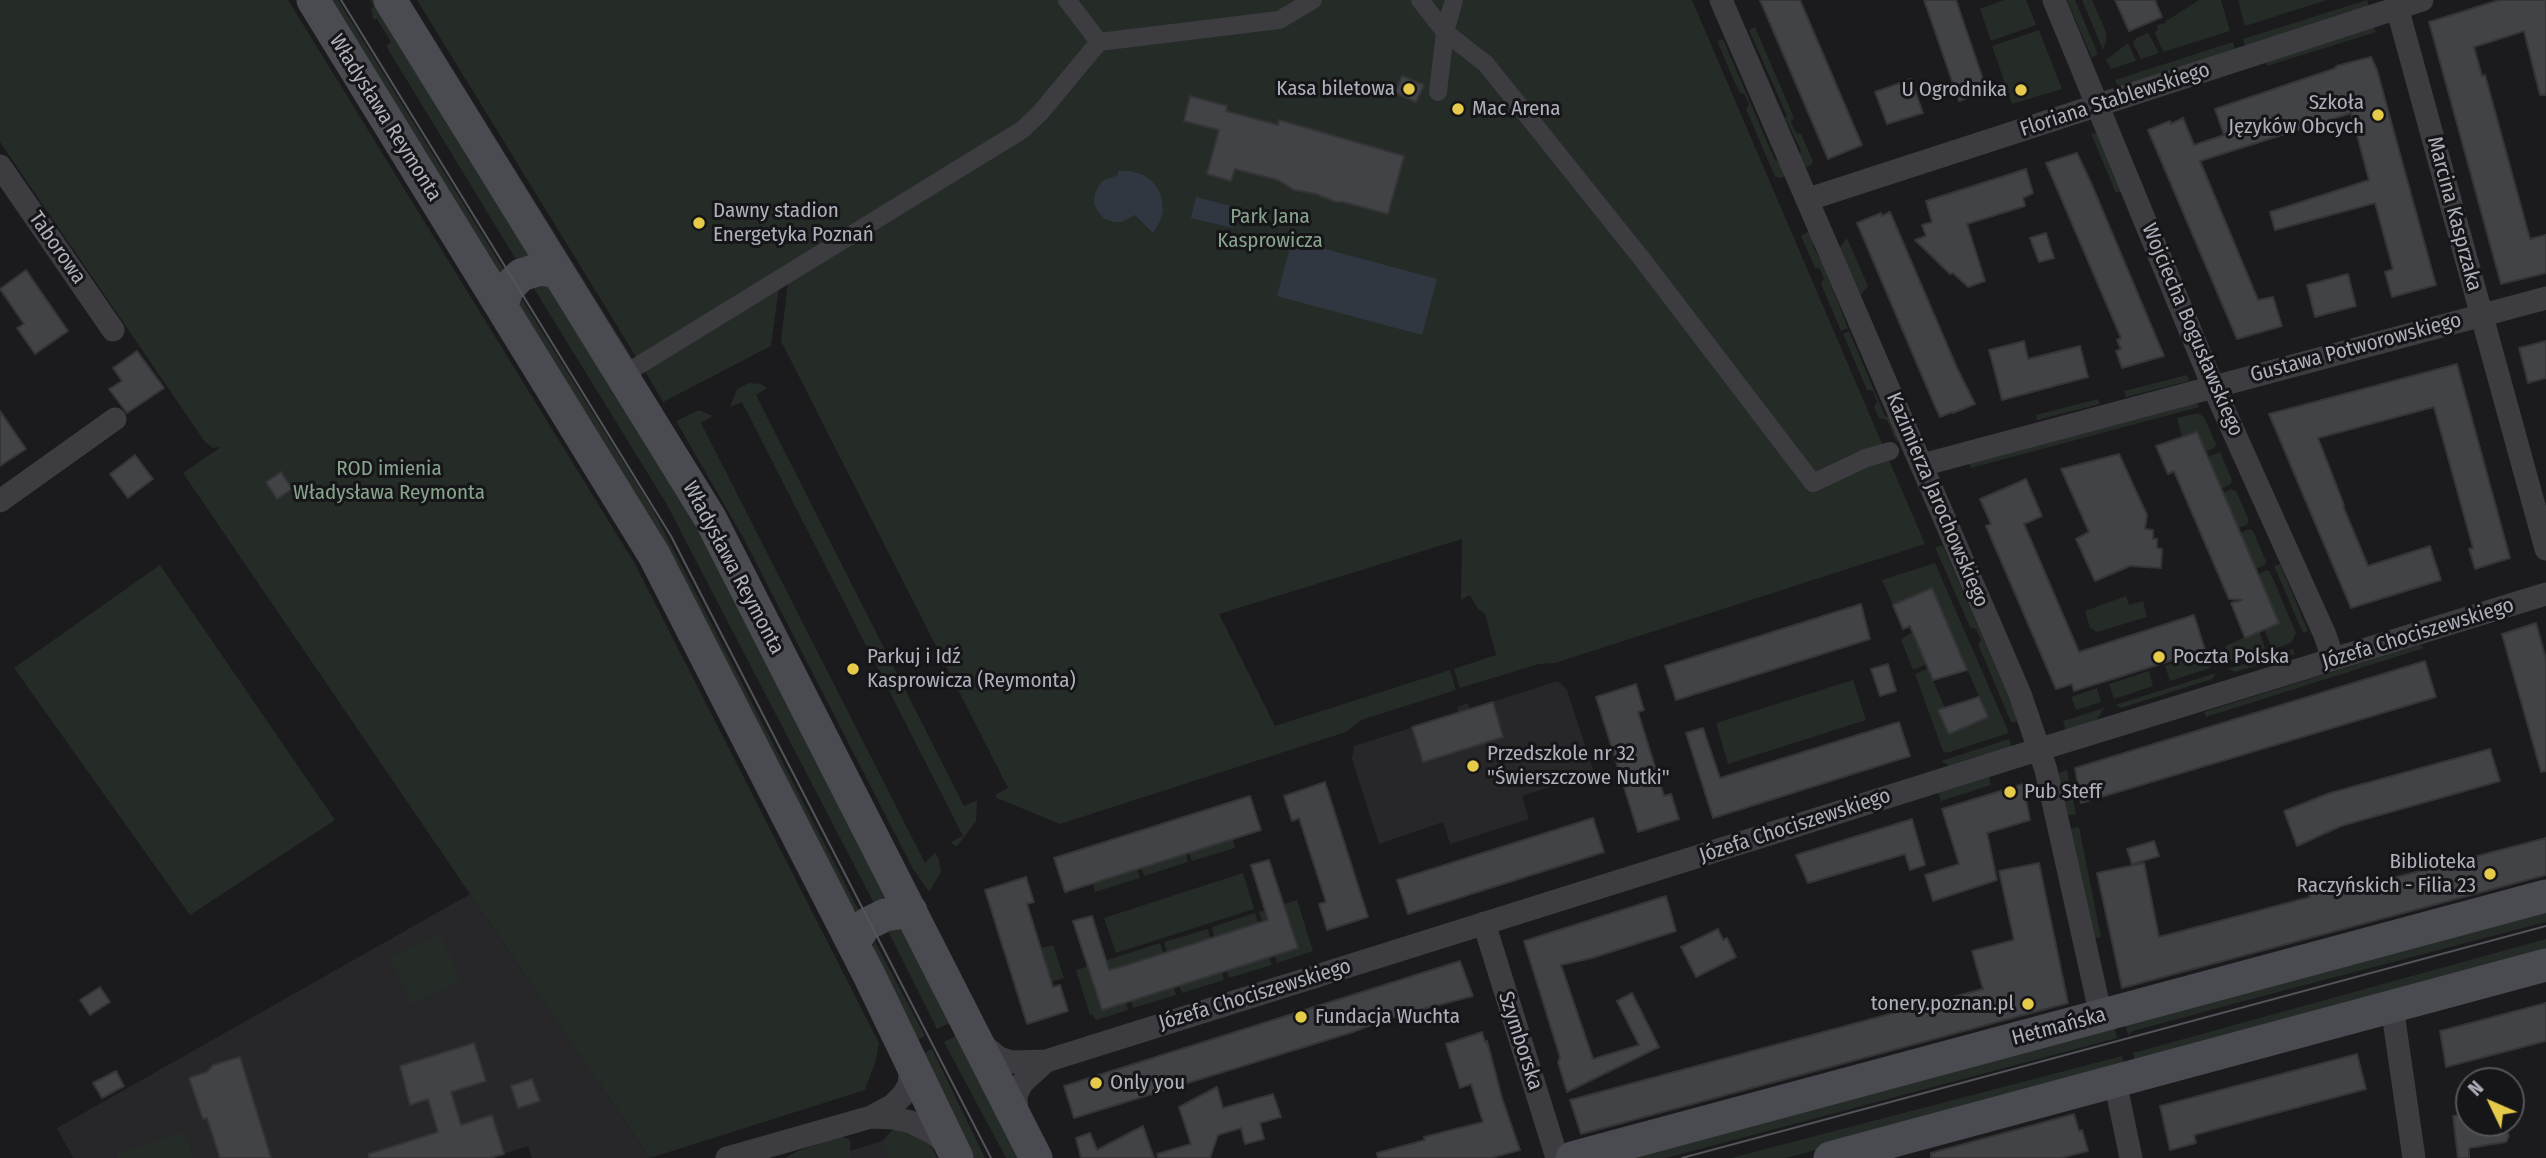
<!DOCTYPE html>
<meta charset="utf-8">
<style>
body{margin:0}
#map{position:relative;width:2546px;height:1158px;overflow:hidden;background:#1b1a1d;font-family:"Fira Sans Condensed",sans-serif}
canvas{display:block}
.north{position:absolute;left:2455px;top:1067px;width:70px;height:70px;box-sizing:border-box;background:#161518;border:2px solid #535359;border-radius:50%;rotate:314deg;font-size:19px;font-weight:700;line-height:28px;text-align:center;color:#aeb0bb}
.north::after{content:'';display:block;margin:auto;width:24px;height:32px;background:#e6ca49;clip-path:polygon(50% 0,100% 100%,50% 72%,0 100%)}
</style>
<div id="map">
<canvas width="2546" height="1158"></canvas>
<div class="north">N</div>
</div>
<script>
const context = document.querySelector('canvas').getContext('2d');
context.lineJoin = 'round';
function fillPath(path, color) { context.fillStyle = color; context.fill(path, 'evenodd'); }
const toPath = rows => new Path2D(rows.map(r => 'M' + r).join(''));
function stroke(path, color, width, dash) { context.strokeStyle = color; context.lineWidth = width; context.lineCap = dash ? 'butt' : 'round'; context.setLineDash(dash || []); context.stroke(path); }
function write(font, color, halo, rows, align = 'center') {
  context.font = font + ' "Fira Sans Condensed",sans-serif'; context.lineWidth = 6; context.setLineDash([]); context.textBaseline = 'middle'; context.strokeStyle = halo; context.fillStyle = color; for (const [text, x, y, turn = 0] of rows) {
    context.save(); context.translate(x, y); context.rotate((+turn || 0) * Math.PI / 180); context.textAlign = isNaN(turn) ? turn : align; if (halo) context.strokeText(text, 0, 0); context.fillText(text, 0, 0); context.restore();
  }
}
fillPath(toPath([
 [1558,681,1567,690,1594,773,1522,796,1529,819,1450,844,1443,822,1379,844,1352,759,1354,746,1458,713,1457,707,1468,703,1470,709],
 [470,894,650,1158,532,1158,528,1146,490,1158,73,1158,57,1128],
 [913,1131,933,1149,937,1158,828,1158]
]), '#272629');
fillPath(toPath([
 [0,0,288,0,635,564,879,1043,876,1060,865,1090,650,1158,183,473,221,447,213,448,205,442,0,142],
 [325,0,338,0,504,270,499,282],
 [370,0,378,0,537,260,517,261,386,46,391,42,377,19,374,20,372,16,373,14,370,9,374,7],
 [403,0,410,0,634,361,628,364],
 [417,0,1692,0,1925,544,1555,663,1539,664,1460,688,1454,669,1496,655,1485,614,1478,609,1470,595,1461,600,1462,539,1219,614,1275,726,1450,670,1456,690,1361,720,1346,732,1060,824,997,798,995,795,1008,788,781,341,788,282,638,360],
 [2004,0,2026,0,2036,25,1991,41,1980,9],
 [2067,0,2075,0,2098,54,2092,58],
 [2082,0,2092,0,2106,32,2106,41,2103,50],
 [2199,0,2221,0,2230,31,2163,52,2155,33,2158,29,2157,25,2166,23,2166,21],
 [2238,0,2327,0,2245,26],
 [2367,0,2370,11,2246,48,2243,39],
 [1755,27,1794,118,1791,122,1796,133,1801,134,1813,161,1811,165,1803,169,1798,157,1801,150,1785,118,1787,116,1749,30],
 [2374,27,2376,32,2267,66,2265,61],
 [2039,30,2062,89,2012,104,1992,46],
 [2148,33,2159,53,2141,59,2133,43,2136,38],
 [1723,39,1775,160,1783,163,1788,175,1780,178,1775,177,1746,109,1749,104,1744,94,1739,92,1717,41],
 [2233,42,2235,50,2120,91,2115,80],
 [2128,43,2136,61,2111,69,2106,60],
 [2097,133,2121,191,2116,193,2091,134],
 [1812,229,1816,237,1813,246,1824,267,1848,328,1841,331,1821,284,1824,279,1820,269,1815,268,1801,236],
 [1847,238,1868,286,1858,299,1837,251],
 [530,282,546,282,683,493,885,898,877,909,666,503],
 [779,287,771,346,663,402,645,371],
 [520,296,653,510,859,911,852,909,516,302],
 [1849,331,1885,416,1893,418,1902,439,1896,441,1887,420,1879,418,1874,407,1877,402,1873,391,1867,390,1843,334],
 [2187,375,2189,381,2126,397,2124,391],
 [749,383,761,384,767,388,756,395,964,806,977,800,976,821,958,845,955,846,951,842,963,836,742,402,730,407,737,389],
 [2098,399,2100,404,2037,420,2036,415],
 [2197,403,2199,407,1971,468,1969,462],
 [699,410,713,416,701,423,925,863,935,853,939,860,941,872,929,892,913,869,744,539,676,421],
 [2198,413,2204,417,2217,446,2206,452,2197,433,2182,437,2177,418],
 [2220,452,2232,480,2231,484,2221,489,2208,457],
 [2231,489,2236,491,2249,520,2247,525,2238,528,2223,493],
 [2249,529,2253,531,2266,561,2265,565,2256,569,2240,533],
 [1940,546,1943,546,2008,695,2013,699,2017,722,2011,722,1978,644,1981,640,1976,629,1970,627,1935,547],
 [1935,563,2009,733,1946,753,1943,751,1915,674,1927,669,1929,672,1945,708,1938,711,1949,734,1988,717,1932,589,1893,605,1882,580],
 [2280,564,2308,631,2303,633,2274,566],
 [160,565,335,820,190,915,14,668],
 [2267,570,2270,572,2296,633,2291,643,2276,648,2271,646,2264,629,2278,623,2258,574],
 [2126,596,2129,605,2143,601,2147,617,2097,632,2090,628,2085,611],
 [2259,631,2266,651,2235,661,2230,660,2225,646],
 [1912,632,1925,661,1925,665,1913,670,1901,640],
 [2419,645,2424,648,2206,717,2204,712],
 [2293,649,2295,654,2235,672,2228,669],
 [2205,653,2210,668,2170,681,2165,666],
 [2149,671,2153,686,2114,699,2109,684],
 [2216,673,2212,679,2121,708,2115,705],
 [1853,680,1866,720,1728,764,1716,723],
 [2097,688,2101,702,2076,710,2071,697],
 [2104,708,2095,723,2066,732,2063,721],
 [2009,739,2012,748,1983,761,1975,757,1949,766,1941,761],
 [2067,770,2076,814,2066,816,2057,773],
 [1989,777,1991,785,1941,801,1938,793],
 [2079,827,2101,937,2091,939,2068,829],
 [1233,839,1235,848,1192,861,1189,853],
 [1186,854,1188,862,1144,876,1141,868],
 [1137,869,1140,878,1095,892,1093,883],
 [1243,873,1254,909,1116,953,1104,918],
 [1297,900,1313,951,1277,963,1275,956,1298,948,1288,915,1262,921,1259,912],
 [2546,907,2546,922,2263,996,2133,1031,2128,1035,2124,1021],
 [1255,913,1258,923,1214,937,1212,927],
 [887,929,900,929,907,932,954,1021,937,1029],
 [1208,929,1210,938,1208,939,1167,952,1164,942],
 [440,934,461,981,411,1004,390,958],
 [2546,939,2546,954,2136,1064,2133,1053],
 [874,940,925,1036,915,1041,872,957],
 [1160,943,1163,953,1160,954,1092,976,1102,1010,1126,1002,1128,1010,1096,1020,1092,1014,1090,1015,1076,970],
 [1053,945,1064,978,1051,982,1042,948],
 [1269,957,1272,965,1229,978,1227,971],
 [1222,972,1224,980,1182,993,1179,986],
 [1174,988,1176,995,1133,1008,1131,1001],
 [2114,1024,2117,1038,1666,1158,1616,1158],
 [961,1033,1024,1158,1006,1158,944,1042],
 [932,1049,985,1158,974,1158,922,1054],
 [2122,1056,2125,1067,1786,1158,1731,1158],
 [897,1129,927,1141,937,1158,890,1158,885,1153,883,1141,891,1131],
 [185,1132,193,1158,118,1158,117,1154],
 [840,1136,850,1140,850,1158,785,1158,798,1151]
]), '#252c27');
fillPath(toPath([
 [1118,171,1130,171,1141,174,1151,180,1158,189,1162,200,1163,212,1159,223,1153,233,1135,215,1121,222,1114,222,1105,219,1098,212,1094,203,1095,194,1099,185,1104,180,1118,175],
 [1196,197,1238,208,1233,228,1191,218],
 [1292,240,1437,279,1422,335,1277,296]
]), '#313740');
const building = toPath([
 [1760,0,1800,0,1862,145,1828,159,1760,0],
 [1924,0,1956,0,1987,91,1959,101,1924,0],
 [2115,0,2155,0,2162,17,2129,31,2115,0],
 [2499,0,2546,0,2546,95,2540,95,2524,31,2474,47,2482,76,2485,75,2530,239,2546,235,2546,273,2501,284,2429,22,2499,0],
 [2371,57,2377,70,2436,285,2392,297,2385,272,2393,269,2375,203,2275,230,2270,212,2369,180,2351,113,2200,161,2258,300,2273,297,2282,326,2237,339,2148,130,2170,121,2171,124,2183,118,2194,145,2224,135,2215,109,2336,68,2336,66,2371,57],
 [1402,76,1424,85,1416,102,1395,93,1402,76],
 [1911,79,1923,113,1887,124,1875,92,1911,79],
 [1190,96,1227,106,1226,111,1278,125,1279,120,1404,156,1388,214,1343,202,1336,202,1316,194,1294,190,1278,180,1235,169,1231,181,1207,174,1219,130,1184,121,1190,96],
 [2077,153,2092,185,2164,356,2122,368,2116,351,2121,349,2117,340,2121,338,2046,163,2077,153],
 [2026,169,2033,193,2023,198,2025,206,1967,224,1985,281,1968,287,1953,273,1950,274,1915,240,1926,236,1922,225,1932,222,1926,201,2026,169],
 [1890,212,1957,368,1975,404,1953,413,1952,412,1940,417,1934,404,1857,223,1881,213,1882,216,1890,212],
 [2046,233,2054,258,2039,262,2030,238,2046,233],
 [26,270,68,331,35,354,17,328,24,324,0,289,26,270],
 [2348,274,2356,306,2315,317,2307,285,2348,274],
 [2024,341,2028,359,2080,346,2088,377,2002,400,1989,350,2024,341],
 [2546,341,2546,378,2528,383,2519,348,2546,341],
 [137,351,164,388,127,413,109,389,122,381,113,368,137,351],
 [2457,364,2510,558,2475,569,2469,549,2473,548,2434,407,2318,438,2344,505,2343,506,2368,566,2430,546,2441,580,2351,608,2269,414,2457,364],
 [0,411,26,449,0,466,0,411],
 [2197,432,2279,623,2245,638,2231,603,2242,600,2229,599,2174,471,2168,474,2156,446,2197,432],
 [2119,454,2147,515,2145,529,2153,530,2153,539,2157,539,2157,548,2162,549,2161,568,2130,566,2095,581,2076,539,2089,532,2061,469,2119,454],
 [135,455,153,479,128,498,110,474,135,455],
 [281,472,292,489,277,499,266,482,281,472],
 [2026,479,2042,516,2024,524,2079,652,2194,615,2205,650,2074,691,2072,684,2056,689,1986,526,1991,524,1980,499,2026,479],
 [1932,588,1967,670,1933,680,1910,626,1903,629,1893,605,1932,588],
 [1861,604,1870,639,1676,700,1665,666,1861,604],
 [2536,623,2546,659,2546,771,2541,772,2502,634,2536,623],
 [2425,661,2436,697,2081,803,2075,768,2425,661],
 [1888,664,1896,691,1880,696,1871,669,1888,664],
 [1636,684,1644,710,1638,712,1664,796,1671,794,1679,819,1638,832,1596,697,1636,684],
 [1979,697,1988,717,1949,734,1938,710,1979,697],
 [1493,702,1503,737,1423,762,1412,727,1493,702],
 [1899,722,1910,756,1713,818,1686,733,1703,728,1720,778,1899,722],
 [2490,749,2500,781,2341,826,2297,846,2284,811,2330,793,2490,749],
 [1325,782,1368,917,1327,930,1319,904,1326,902,1299,818,1292,821,1284,796,1325,782],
 [2023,784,2030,820,1987,833,1997,880,1933,901,1925,875,1959,864,1942,809,2023,784],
 [1250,796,1261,830,1065,892,1054,858,1250,796],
 [1593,818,1604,852,1408,914,1397,880,1593,818],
 [1912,819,1925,865,1910,870,1905,854,1808,883,1796,855,1912,819],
 [2546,838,2546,875,2122,988,2097,873,2144,863,2159,937,2310,897,2309,894,2330,888,2332,894,2546,838],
 [2154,841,2159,856,2132,864,2127,849,2154,841],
 [1269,860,1298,948,1102,1010,1073,921,1092,916,1109,970,1124,966,1268,920,1251,865,1269,860],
 [2039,863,2068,1003,1581,1134,1570,1100,1983,989,1972,951,2014,940,1999,871,2039,863],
 [1026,877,1034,902,1027,904,1053,987,1060,985,1068,1011,1027,1024,985,890,1026,877],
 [1666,896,1676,931,1592,958,1561,965,1593,1059,1639,1045,1617,1001,1632,993,1659,1047,1567,1092,1558,1062,1560,1057,1524,941,1666,896],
 [1718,929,1723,940,1727,938,1736,957,1696,977,1681,947,1718,929],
 [1460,961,1473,996,1389,1018,1353,1032,1074,1118,1064,1086,1460,961],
 [100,987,110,1002,90,1015,80,1000,100,987],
 [2546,1003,2546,1041,2446,1067,2440,1031,2546,1003],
 [1482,1032,1485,1042,1487,1041,1502,1098,1520,1150,1491,1158,1378,1158,1377,1153,1425,1140,1424,1137,1483,1122,1471,1084,1460,1088,1446,1044,1482,1032],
 [474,1043,486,1081,451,1092,461,1125,492,1115,504,1154,490,1158,369,1158,369,1154,438,1132,428,1099,410,1105,400,1066,474,1043],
 [2357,1054,2366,1089,2194,1135,2196,1143,2170,1150,2160,1106,2357,1054],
 [240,1057,254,1103,271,1158,220,1158,207,1118,203,1119,189,1078,207,1072,213,1065,240,1057],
 [116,1071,124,1086,102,1098,93,1083,116,1071],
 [532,1079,540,1101,518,1108,511,1086,532,1079],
 [1217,1087,1223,1108,1273,1094,1281,1117,1260,1123,1264,1139,1245,1144,1241,1128,1218,1135,1210,1158,1158,1158,1157,1154,1191,1144,1179,1107,1217,1087],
 [2074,1114,2079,1131,2082,1130,2088,1151,2061,1158,1931,1158,1931,1153,2074,1114],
 [2469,1114,2469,1123,2496,1123,2506,1129,2509,1136,2506,1142,2469,1148,2469,1158,2458,1158,2453,1116,2469,1114],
 [1143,1126,1154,1158,1081,1158,1076,1138,1090,1133,1097,1150,1143,1126]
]);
fillPath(building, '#424346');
stroke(building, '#353538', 2);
stroke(toPath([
 [1067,0,1099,42],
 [1420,0,1445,32,1486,64,1642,259,1813,483,1866,458,1890,451],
 [1438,92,1445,32,1454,0],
 [623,375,1022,130,1040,113,1099,42,1279,20,1313,0]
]), '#3c3c41', 18);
stroke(toPath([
 [1721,0,2020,694,2046,770,2101,1016],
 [2054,0,2213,386,2325,635,2333,659],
 [2395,0,2546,549],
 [0,166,113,330],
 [1809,199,2422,0],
 [1922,465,2546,298],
 [0,501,115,419],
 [1484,923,1557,1158],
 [2392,1006,2414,1158],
 [981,1043,999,1058,1011,1062,1046,1061,2021,755,2546,594],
 [2115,1081,2131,1158],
 [871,1117,893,1118,911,1122,933,1133,948,1145],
 [1017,1118,1016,1095,1022,1083,1046,1061],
 [727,1158,871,1117,893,1105,903,1095,909,1085,911,1062]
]), '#3c3c41', 23);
stroke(toPath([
 [313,0,654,555,870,977,957,1158],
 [390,0,710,518,1036,1158],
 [501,306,508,288,521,275,540,269,558,272],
 [853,944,865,925,885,915,911,911],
 [1572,1158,2546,896],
 [1830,1158,2546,965]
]), '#4a4a51', 33);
stroke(toPath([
 [341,0,671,536,991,1158],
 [1682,1158,2546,926]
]), '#53535a', 2);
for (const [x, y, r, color] of [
 [1409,89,7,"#e6ca49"],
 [2021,90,7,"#e6ca49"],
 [1458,109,7,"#e6ca49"],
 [2378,115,7,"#e6ca49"],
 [699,223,7,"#e6ca49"],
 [2159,657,7,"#e6ca49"],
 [853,669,7,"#e6ca49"],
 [1473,766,7,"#e6ca49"],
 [2010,792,7,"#e6ca49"],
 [2490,874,7,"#e6ca49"],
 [2028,1004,7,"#e6ca49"],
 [1301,1017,7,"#e6ca49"],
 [1096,1083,7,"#e6ca49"]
]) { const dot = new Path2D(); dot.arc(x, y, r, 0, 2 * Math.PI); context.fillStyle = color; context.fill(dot); stroke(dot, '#161518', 2.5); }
write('21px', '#aeb0bb', '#161518', [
 ["Kasa biletowa",1395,89,"right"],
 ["U Ogrodnika",2007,90,"right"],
 ["Szkoła",2364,103,"right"],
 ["Języków Obcych",2364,127,"right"],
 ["Mac Arena",1472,109],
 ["Dawny stadion",713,211],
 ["Energetyka Poznań",713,235],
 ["Parkuj i Idź",867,657],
 ["Kasprowicza (Reymonta)",867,681],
 ["Poczta Polska",2173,657],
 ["Przedszkole nr 32",1487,754],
 ["\"Świerszczowe Nutki\"",1487,778],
 ["Pub Steff",2024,792],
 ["Biblioteka",2476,862,"right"],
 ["Raczyńskich - Filia 23",2476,886,"right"],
 ["tonery.poznan.pl",2014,1004,"right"],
 ["Fundacja Wuchta",1315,1017],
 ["Only you",1110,1083]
], 'left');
write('21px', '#aeb0bb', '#161518', [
 ["Floriana Stablewskiego",2115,100,-18],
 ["Władysława Reymonta",385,118,58],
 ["Marcina Kasprzaka",2454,214,75],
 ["Taborowa",57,248,55],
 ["Wojciecha Bogusławskiego",2192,330,67],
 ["Gustawa Potworowskiego",2356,348,-15],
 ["Kazimierza Jarochowskiego",1937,500,67],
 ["Władysława Reymonta",733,568,62],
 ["Józefa Chociszewskiego",2418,634,-17],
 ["Józefa Chociszewskiego",1795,826,-18],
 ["Józefa Chociszewskiego",1255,995,-17],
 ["Hetmańska",2059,1027,-15],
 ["Szymborska",1520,1041,72]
]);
write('21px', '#87a48d', '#161518', [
 ["Park Jana",1270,217],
 ["Kasprowicza",1270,241],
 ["ROD imienia",389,469],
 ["Władysława Reymonta",389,493]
]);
</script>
